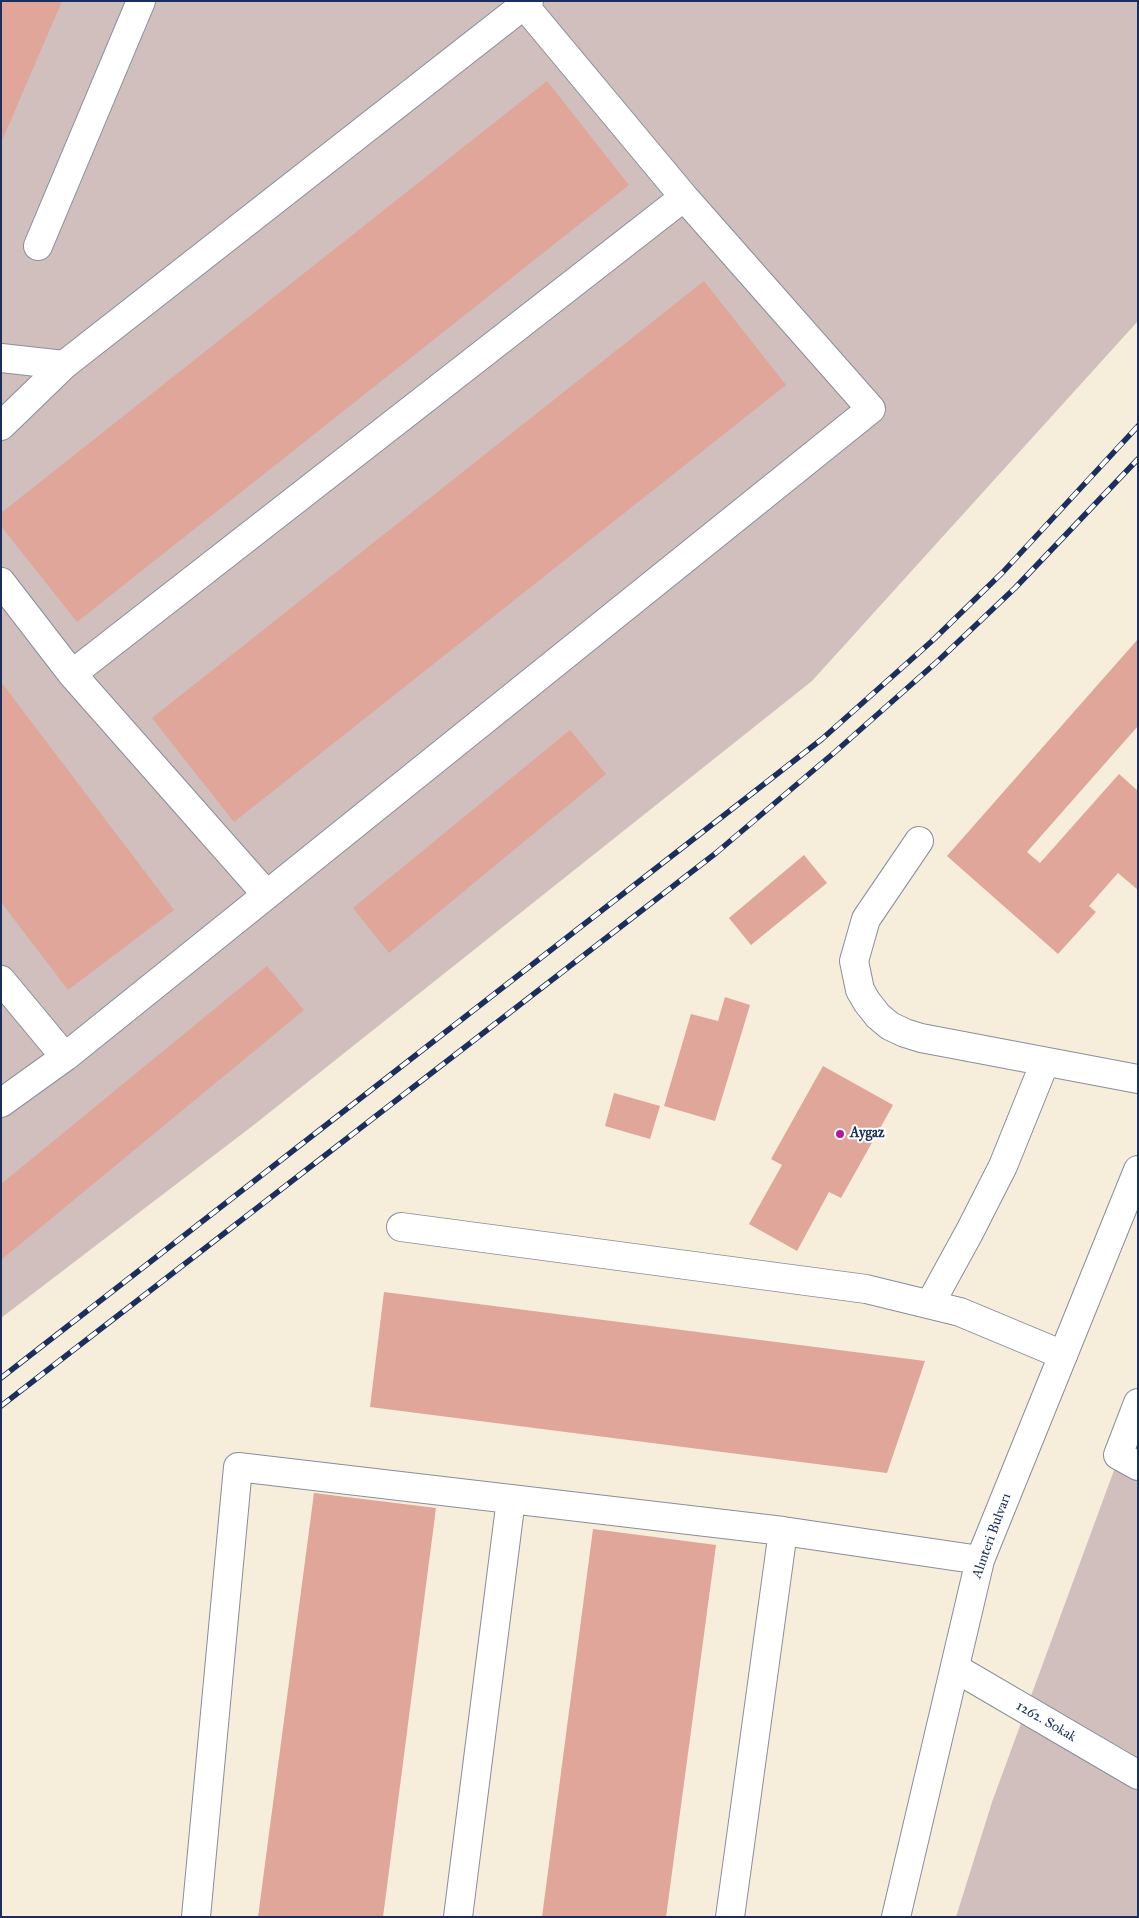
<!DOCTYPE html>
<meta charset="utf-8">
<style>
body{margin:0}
#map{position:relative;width:1139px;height:1918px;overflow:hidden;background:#f6eddb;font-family:"IM FELL Great Primer",serif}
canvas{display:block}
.frame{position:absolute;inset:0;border:2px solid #1b2f5e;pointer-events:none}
</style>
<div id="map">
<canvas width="1139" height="1918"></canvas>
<div class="frame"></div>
</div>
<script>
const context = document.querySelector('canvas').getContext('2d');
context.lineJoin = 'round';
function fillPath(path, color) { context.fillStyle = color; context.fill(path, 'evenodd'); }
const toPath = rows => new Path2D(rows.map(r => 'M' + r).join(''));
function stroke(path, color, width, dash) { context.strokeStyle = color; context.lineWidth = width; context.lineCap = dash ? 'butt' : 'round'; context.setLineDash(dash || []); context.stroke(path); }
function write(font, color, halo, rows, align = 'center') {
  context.font = font + ' "IM FELL Great Primer",serif'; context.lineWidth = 4; context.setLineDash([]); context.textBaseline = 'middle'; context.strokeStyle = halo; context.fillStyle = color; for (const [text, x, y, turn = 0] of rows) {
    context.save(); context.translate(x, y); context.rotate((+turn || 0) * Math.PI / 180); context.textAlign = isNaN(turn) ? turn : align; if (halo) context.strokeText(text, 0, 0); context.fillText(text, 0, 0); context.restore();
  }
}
fillPath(toPath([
 [1,1,1138,1,1138,321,812,681,255,1124,1,1318],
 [1138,1405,1138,1917,956,1917,992,1802]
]), '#d1bfbd');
fillPath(toPath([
 [1,1,62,1,1,143],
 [547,81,629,185,77,622,1,526,1,513],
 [704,281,786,385,234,822,152,718],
 [1138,639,1138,726,1027,852,1040,863,1119,774,1138,791,1138,890,1118,873,1089,906,1096,912,1058,954,947,856],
 [1,682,174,910,68,990,1,902],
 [570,730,606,774,389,953,353,908],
 [804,855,827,883,751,945,729,918],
 [267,966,304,1010,1,1260,1,1184],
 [725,997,750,1005,715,1121,664,1106,691,1014,718,1021],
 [823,1066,893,1105,841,1198,829,1192,797,1251,749,1224,782,1165,771,1159],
 [614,1093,660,1106,650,1139,605,1126],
 [384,1292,925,1361,887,1473,370,1407],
 [314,1493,436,1508,383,1917,258,1917],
 [593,1529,716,1545,666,1917,542,1917]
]), '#dfa699');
const minor = toPath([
 [38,246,141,1],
 [1,358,64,365,529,1],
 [1,426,64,365],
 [1,582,72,674,267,895],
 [72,674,684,197],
 [919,841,866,919,854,961,860,990,867,1002,878,1016,890,1026,905,1033,921,1038,1138,1079],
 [1,980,65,1057],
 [1,1103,65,1057,871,409,684,197,524,5],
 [401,1227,866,1289,960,1312,1063,1355],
 [930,1304,970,1231,1003,1166,1045,1062],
 [1138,1403,1118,1455,1138,1466],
 [955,1668,1138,1775],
 [196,1917,238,1467,783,1531,980,1560],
 [458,1917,511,1499],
 [730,1917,783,1531]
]);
const major = toPath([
 [896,1917,980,1560,1138,1170]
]);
stroke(minor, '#888e9c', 30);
stroke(major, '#888e9c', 30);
stroke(minor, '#fff', 28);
stroke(major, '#fff', 28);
const rail = toPath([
 [1,1378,822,739,932,641,1003,572,1138,426],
 [1,1406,716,853,835,752,939,660,1015,588,1138,459]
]);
stroke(rail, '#1b2f5e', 5.5);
stroke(rail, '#fff', 4, [11]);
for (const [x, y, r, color] of [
 [840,1134,5,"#b5179e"]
]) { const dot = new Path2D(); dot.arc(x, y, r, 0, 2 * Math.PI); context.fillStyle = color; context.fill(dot); stroke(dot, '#fff', 2); }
write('bold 14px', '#1b2f5e', '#fff', [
 ["Aygaz",850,1134]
], 'left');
write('14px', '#1b2f5e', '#fff', [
 ["Alınteri Bulvarı",992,1536,-70],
 ["1262. Sokak",1046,1722,30]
]);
</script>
